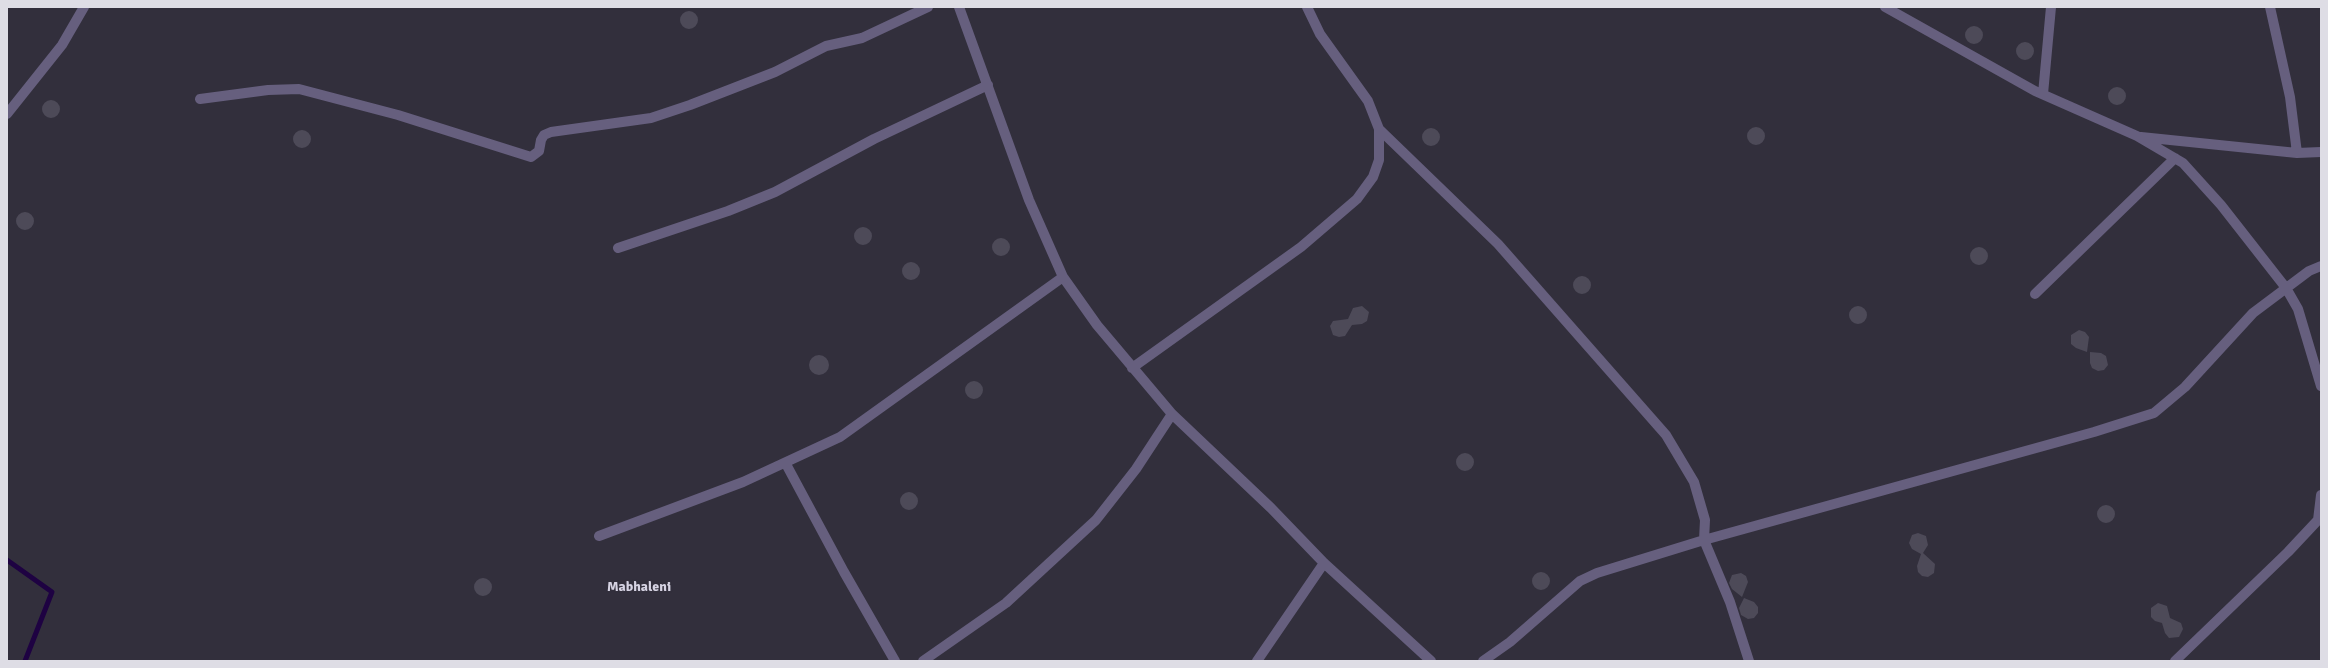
<!DOCTYPE html>
<style>
body{margin:0}
#map{position:relative;width:2328px;height:668px;overflow:hidden;background:#322f3c;font-family:Signika,sans-serif}
canvas{display:block}
.frame{position:absolute;inset:0;border:8px solid #dedde5;pointer-events:none}
</style>
<div id="map">
<canvas width="2328" height="668"></canvas>
<div class="frame"></div>
</div>
<script>
const context = document.querySelector('canvas').getContext('2d');
context.lineJoin = 'round';
const toPath = rows => new Path2D(rows.map(r => 'M' + r).join(''));
function stroke(path, color, width, dash) { context.strokeStyle = color; context.lineWidth = width; context.lineCap = dash ? 'butt' : 'round'; context.setLineDash(dash || []); context.stroke(path); }
function fillPath(path, color) { context.fillStyle = color; context.fill(path, 'evenodd'); }
function write(font, color, halo, rows, align = 'center') {
  context.font = font + ' Signika,sans-serif'; context.lineWidth = 3.5; context.setLineDash([]); context.textBaseline = 'middle'; context.strokeStyle = halo; context.fillStyle = color; for (const [text, x, y, turn = 0] of rows) {
    context.save(); context.translate(x, y); context.rotate((+turn || 0) * Math.PI / 180); context.textAlign = isNaN(turn) ? turn : align; if (halo) context.strokeText(text, 0, 0); context.fillText(text, 0, 0); context.restore();
  }
}
stroke(toPath([
 [7,560,52,592,25,661]
]), '#1e0242', 5);
fillPath(toPath([
 '680 20a9 9 0 1 1 18 0a9 9 0 1 1-18 0Z',
 '1965 35a9 9 0 1 1 18 0a9 9 0 1 1-18 0Z',
 '2016 51a9 9 0 1 1 18 0a9 9 0 1 1-18 0Z',
 '2108 96a9 9 0 1 1 18 0a9 9 0 1 1-18 0Z',
 '42 109a9 9 0 1 1 18 0a9 9 0 1 1-18 0Z',
 '1747 136a9 9 0 1 1 18 0a9 9 0 1 1-18 0Z',
 '1422 137a9 9 0 1 1 18 0a9 9 0 1 1-18 0Z',
 '293 139a9 9 0 1 1 18 0a9 9 0 1 1-18 0Z',
 '16 221a9 9 0 1 1 18 0a9 9 0 1 1-18 0Z',
 '854 236a9 9 0 1 1 18 0a9 9 0 1 1-18 0Z',
 '992 247a9 9 0 1 1 18 0a9 9 0 1 1-18 0Z',
 '1970 256a9 9 0 1 1 18 0a9 9 0 1 1-18 0Z',
 '902 271a9 9 0 1 1 18 0a9 9 0 1 1-18 0Z',
 '1573 285a9 9 0 1 1 18 0a9 9 0 1 1-18 0Z',
 '1849 315a9 9 0 1 1 18 0a9 9 0 1 1-18 0Z',
 [1362,306,1369,312,1367,321,1362,324,1352,325,1345,336,1339,337,1333,335,1330,326,1333,321,1348,319,1353,308],
 [2079,330,2085,332,2089,337,2087,352,2076,348,2071,344,2071,335],
 [2090,352,2101,353,2106,356,2108,365,2104,370,2098,371,2092,368,2090,363],
 '809 365a10 10 0 1 1 20 0a10 10 0 1 1-20 0Z',
 '965 390a9 9 0 1 1 18 0a9 9 0 1 1-18 0Z',
 '1456 462a9 9 0 1 1 18 0a9 9 0 1 1-18 0Z',
 '900 501a9 9 0 1 1 18 0a9 9 0 1 1-18 0Z',
 '2097 514a9 9 0 1 1 18 0a9 9 0 1 1-18 0Z',
 [1918,533,1926,536,1928,545,1923,553,1935,564,1934,573,1928,577,1922,576,1918,572,1917,566,1921,554,1912,549,1909,543,1912,535],
 '1532 581a9 9 0 1 1 18 0a9 9 0 1 1-18 0Z',
 [1741,573,1746,576,1748,582,1742,597,1732,589,1729,583,1732,575],
 '474 587a9 9 0 1 1 18 0a9 9 0 1 1-18 0Z',
 [1744,598,1754,602,1758,607,1758,613,1754,618,1748,619,1741,615,1739,608],
 [2158,603,2167,606,2170,618,2181,623,2183,629,2179,637,2169,638,2165,633,2162,623,2155,621,2151,617,2151,608]
]), '#4d4a58');
stroke(toPath([
 [959,7,1029,200,1063,277,1097,325,1172,414,1271,508,1324,563,1431,661],
 [1885,7,2035,91,2137,136,2183,163,2221,205,2286,288,2298,309,2321,386],
 [2270,7,2290,97,2297,153],
 [2043,94,2051,7],
 [200,99,268,90,299,89,398,115,531,157,539,151,541,140,544,135,551,132,651,118,690,105,775,72,826,46,862,38,928,7],
 [7,114,62,45,84,7],
 [1379,129,1498,244,1666,435,1694,482,1705,520,1704,540,1730,602,1749,661],
 [2141,137,2297,153,2321,152],
 [618,248,728,211,775,192,874,139,988,85],
 [2035,294,2175,158],
 [1132,368,1301,247,1357,199,1373,177,1379,160,1379,129,1368,101,1320,34,1307,7],
 [786,464,844,572,895,661],
 [599,536,743,482,840,437,1063,277],
 [923,661,1006,603,1096,520,1136,469,1172,414],
 [1257,661,1324,563],
 [1483,661,1510,642,1580,581,1597,573,1704,540,2094,432,2154,413,2185,387,2253,313,2309,271,2321,266],
 [2175,661,2288,552,2318,520,2321,495]
]), '#665f7e', 10);
write('bold 14px', '#d6d3e3', '#322f3c', [
 ["Mabhaleni",639,587]
]);
</script>
